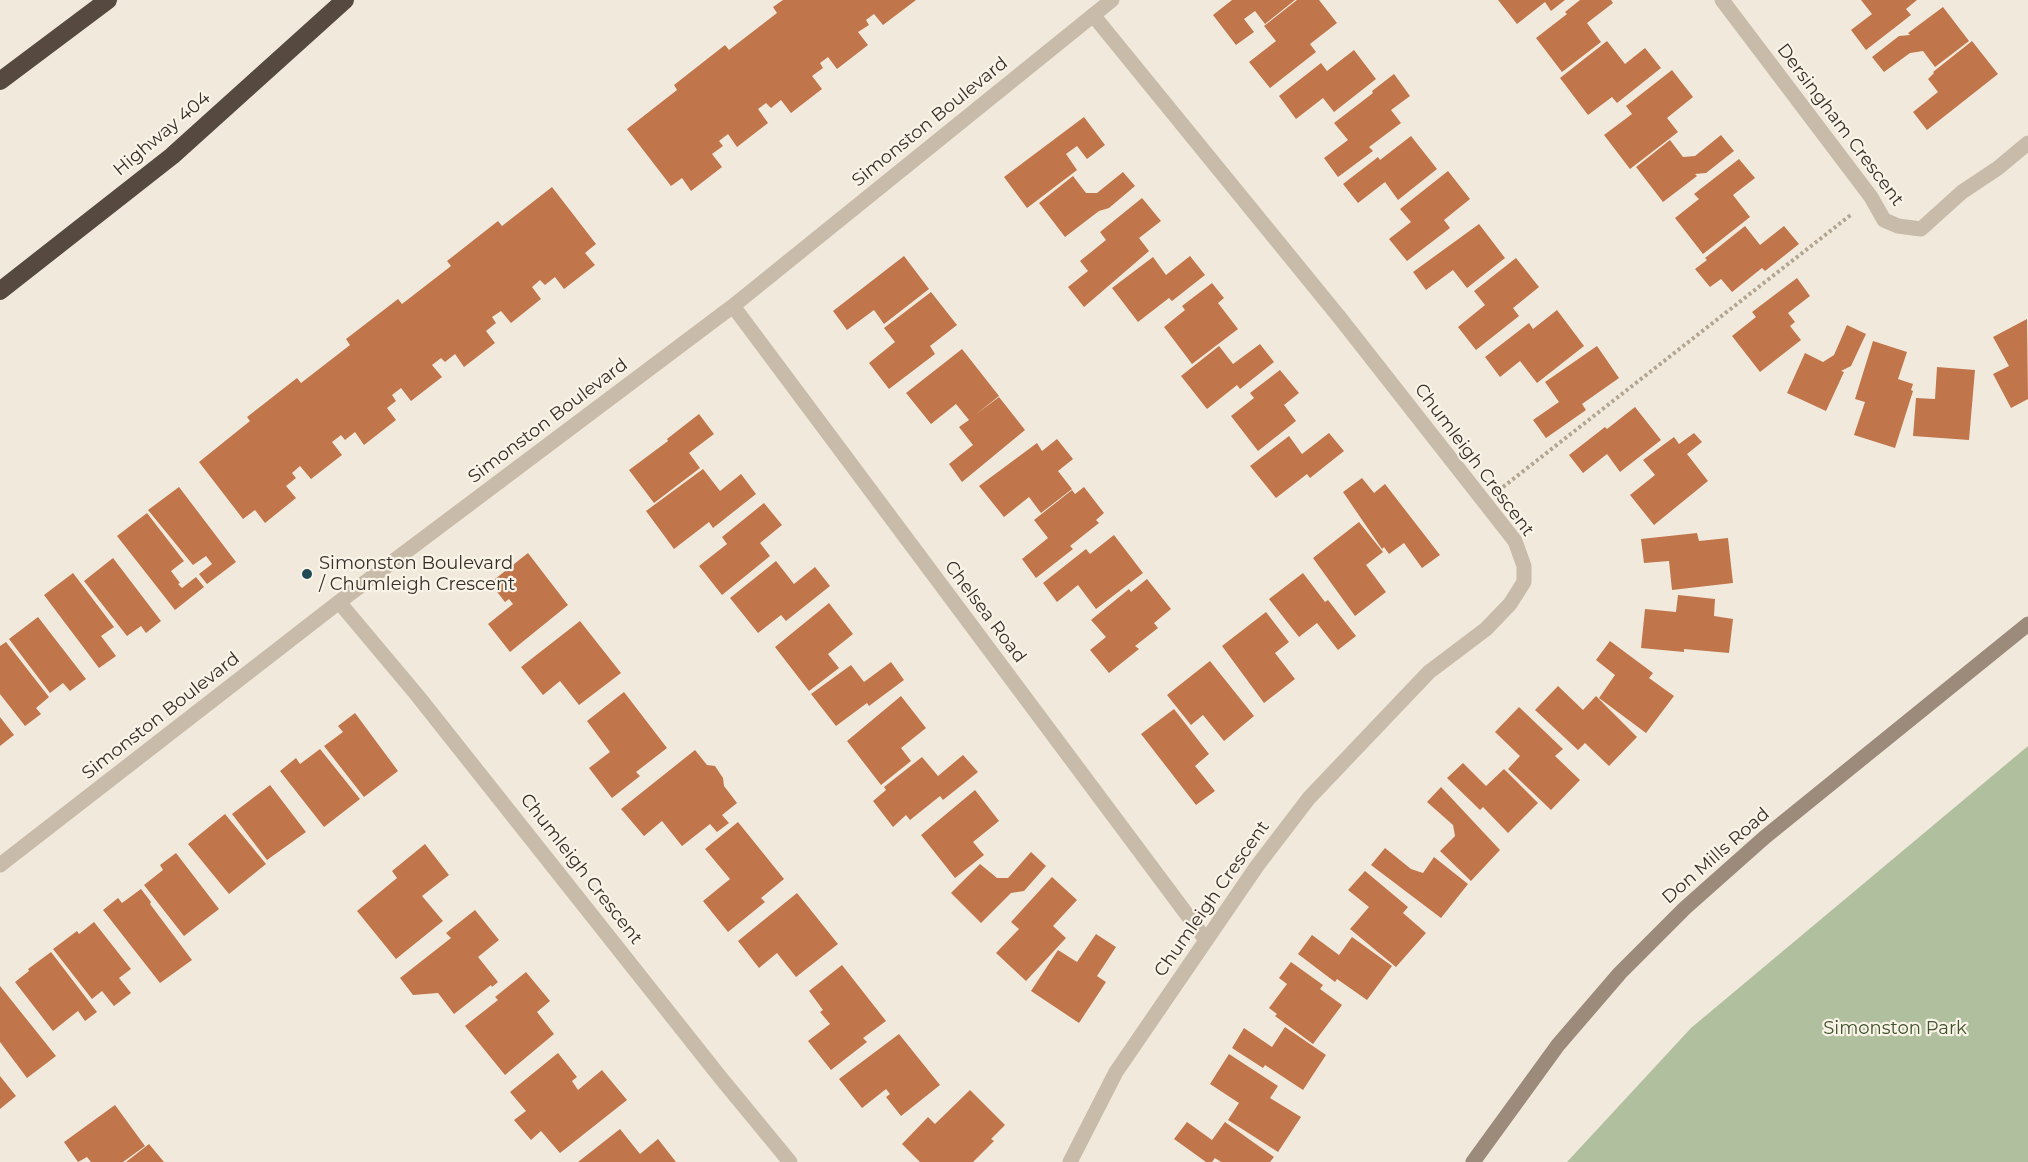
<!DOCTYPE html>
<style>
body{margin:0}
canvas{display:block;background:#f1eadc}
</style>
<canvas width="2028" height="1162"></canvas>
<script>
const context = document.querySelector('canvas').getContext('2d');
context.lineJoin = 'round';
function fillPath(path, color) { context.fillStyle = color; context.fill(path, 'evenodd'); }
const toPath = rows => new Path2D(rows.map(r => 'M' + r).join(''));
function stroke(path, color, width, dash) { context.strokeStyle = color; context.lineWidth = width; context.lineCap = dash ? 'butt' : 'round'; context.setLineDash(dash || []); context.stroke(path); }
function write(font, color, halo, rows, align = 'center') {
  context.font = font + ' Montserrat,sans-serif'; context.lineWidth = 4.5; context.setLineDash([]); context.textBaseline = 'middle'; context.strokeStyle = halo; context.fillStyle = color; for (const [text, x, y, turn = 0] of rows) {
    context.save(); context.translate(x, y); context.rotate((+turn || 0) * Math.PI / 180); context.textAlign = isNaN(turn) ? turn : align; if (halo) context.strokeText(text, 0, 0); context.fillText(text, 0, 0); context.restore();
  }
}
fillPath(toPath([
 [2028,746,2028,1162,1567,1162,1691,1028]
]), '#b0bf9d');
fillPath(toPath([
 [783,0,916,0,883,25,874,14,866,20,869,25,858,32,868,45,837,69,828,57,820,63,823,68,812,76,822,89,791,113,781,100,771,108,766,103,758,109,768,123,737,147,728,134,719,141,723,146,712,154,722,167,691,191,682,178,671,186,627,129,677,90,674,85,725,45,729,50,777,13,773,7],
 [1232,0,1295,0,1265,24,1255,11,1244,19,1254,32,1236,45,1213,15],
 [1297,0,1319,0,1337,23,1310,44,1316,52,1270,88,1249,62,1276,41,1264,26],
 [1498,0,1565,0,1551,11,1545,2,1517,24],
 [1580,0,1611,0,1613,3,1587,23,1601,42,1562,72,1536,38,1567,14,1565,12],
 [1861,0,1917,0,1906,9,1911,15,1866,50,1851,30,1872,14],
 [1943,7,1969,41,1935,67,1923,51,1910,53,1884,72,1872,57,1899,36,1910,35,1908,33],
 [1607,41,1625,64,1645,48,1661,68,1617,103,1612,97,1588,115,1560,78],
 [1972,41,1998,74,1927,130,1913,112,1938,92,1928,79,1934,73,1933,72],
 [1354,50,1376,79,1334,112,1323,98,1296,119,1279,96,1321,63,1327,71],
 [1672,70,1693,97,1667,118,1678,132,1630,169,1604,135,1632,114,1626,106],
 [1394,74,1410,96,1391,110,1401,123,1369,147,1373,151,1338,177,1324,158,1348,140,1334,123,1373,93,1372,91],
 [1084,117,1105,145,1087,159,1077,146,1066,154,1077,170,1027,208,1004,177],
 [1721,135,1734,151,1706,173,1695,174,1697,176,1663,202,1636,167,1670,140,1683,157,1695,156],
 [1411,136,1437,169,1398,200,1385,182,1358,203,1343,184,1378,157,1380,160],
 [1739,159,1755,178,1733,195,1750,217,1703,254,1675,218,1699,199,1694,194],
 [1448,171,1470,199,1444,220,1450,228,1407,261,1389,239,1411,222,1400,209],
 [1123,172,1135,186,1109,208,1099,211,1065,237,1039,203,1073,176,1086,193,1097,193],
 [552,187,596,244,585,253,595,265,564,289,555,277,545,285,540,280,532,287,541,299,511,323,501,311,492,317,496,323,486,331,495,343,464,367,455,354,445,362,441,358,432,365,442,377,411,401,401,388,392,395,396,401,387,408,396,420,364,445,355,432,345,440,341,435,332,442,342,455,311,479,300,466,292,473,296,478,286,486,296,498,265,523,255,510,243,519,199,462,250,421,247,417,297,378,301,383,350,345,346,339,398,299,402,304,451,266,447,261,498,221,502,226],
 [1142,198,1161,221,1139,238,1149,251,1084,307,1068,287,1088,271,1080,261,1106,240,1100,232],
 [1479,224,1505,258,1467,288,1453,270,1426,290,1413,272],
 [1745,226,1760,245,1784,226,1799,244,1765,271,1762,268,1732,292,1721,279,1710,287,1695,269,1707,260,1705,258],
 [904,256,929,289,884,324,874,310,847,330,833,311],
 [1190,256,1205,275,1172,301,1169,298,1138,322,1112,288,1153,257,1166,275],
 [1516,258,1539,287,1513,308,1519,316,1476,350,1458,327,1485,305,1474,291],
 [1797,278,1810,296,1788,313,1795,322,1790,326,1801,340,1760,372,1732,336,1756,317,1752,312],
 [1212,283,1224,298,1218,303,1238,329,1192,364,1164,327,1185,310,1182,306],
 [931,292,957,325,930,346,935,354,889,389,869,363,895,342,884,328],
 [1557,310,1584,346,1537,383,1520,361,1500,377,1485,357,1529,323,1533,329],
 [2027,319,2028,399,2011,408,1993,374,2009,366,1993,337],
 [1847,325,1866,334,1851,366,1841,371,1844,372,1826,411,1787,393,1805,353,1823,362,1834,355],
 [1873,341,1907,352,1898,379,1913,384,1911,390,1913,391,1895,448,1854,435,1865,402,1855,399],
 [1260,344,1274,362,1240,389,1237,385,1207,409,1181,376,1219,346,1233,364],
 [1597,346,1619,378,1582,404,1586,410,1546,438,1533,420,1559,402,1545,382],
 [962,349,999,396,975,415,999,397,1025,430,962,482,949,464,973,445,959,427,969,420,956,404,931,424,906,393],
 [1937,367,1975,370,1969,440,1913,436,1916,398,1935,399],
 [1280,370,1299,393,1284,405,1296,421,1258,451,1231,416,1254,398,1250,393],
 [1635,407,1661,440,1620,472,1607,454,1583,473,1569,455,1605,427,1607,429],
 [699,414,714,434,689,453,700,468,654,503,629,470,668,441,667,439],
 [1329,433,1344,451,1310,478,1307,474,1276,498,1250,466,1289,436,1302,454],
 [1694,433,1702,442,1687,454,1708,481,1654,525,1630,495,1655,475,1643,460,1674,437,1679,444],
 [1057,439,1073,459,1058,471,1072,489,1041,513,1029,497,1004,517,979,486,1037,443,1042,451],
 [703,469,720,491,741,474,756,494,713,528,709,522,674,549,646,511],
 [1362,478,1374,493,1385,484,1440,555,1422,568,1404,543,1389,554,1384,547,1382,549,1343,492],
 [179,487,236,562,207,584,199,574,212,564,206,556,193,565,148,510],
 [1084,487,1104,513,1096,520,1099,523,1070,546,1073,549,1036,578,1022,559,1048,538,1034,520,1072,490,1075,494],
 [764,503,782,525,760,543,770,556,722,595,699,566,727,544,722,537],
 [147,513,184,561,171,571,180,583,178,584,182,588,196,577,204,587,175,610,117,536],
 [1359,522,1383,552,1366,565,1386,592,1355,616,1313,558],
 [1697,533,1699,541,1728,538,1733,583,1672,590,1669,561,1644,563,1641,539],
 [1114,535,1143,573,1096,609,1078,585,1057,602,1043,583,1086,549,1090,554],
 [528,553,568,605,510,652,488,624,513,604,509,599,505,602,490,583],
 [113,558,161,621,146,633,141,626,127,636,84,581],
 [776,561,794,584,815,567,830,586,786,621,781,615,758,633,730,598],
 [73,573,114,627,101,636,116,656,99,668,44,595],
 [1303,573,1325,602,1328,600,1356,636,1338,650,1317,623,1299,637,1269,599],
 [1147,579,1171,609,1154,623,1158,628,1135,646,1139,649,1109,673,1090,650,1106,637,1091,620,1129,589,1131,592],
 [1678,595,1715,599,1714,616,1733,619,1729,653,1684,649,1684,652,1641,648,1645,609,1676,612],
 [829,603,853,634,828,654,839,668,809,691,775,647],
 [1266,612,1289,642,1275,653,1295,679,1264,703,1222,646],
 [38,617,86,679,70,691,63,683,50,693,9,639],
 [580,621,621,673,579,705,560,681,543,695,521,667],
 [1610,641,1653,673,1649,678,1674,696,1646,733,1599,698,1615,675,1596,660],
 [6,642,49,697,36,708,41,714,25,726,0,694,0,646],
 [1210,661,1254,716,1224,741,1203,715,1191,725,1167,695],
 [891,662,904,680,869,706,867,703,836,726,811,694,851,665,864,682],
 [1558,686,1583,710,1596,696,1637,737,1609,766,1585,743,1578,750,1535,710],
 [624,692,667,748,636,772,640,776,612,798,589,768,610,752,587,721],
 [901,696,926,728,901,748,911,761,881,785,847,741],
 [1519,707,1563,749,1555,756,1580,780,1551,810,1508,769,1520,756,1495,732],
 [1174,709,1209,754,1195,766,1215,791,1196,805,1141,734],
 [355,713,398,771,364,797,324,746,343,732,338,726],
 [0,717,14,735,0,746],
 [320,749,360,799,324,827,280,771,296,758,300,764],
 [695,750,707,765,715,766,723,778,724,786,737,803,722,815,729,823,717,832,710,824,682,846,662,821,644,836,621,809],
 [963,755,978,772,943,800,940,796,910,820,906,815,893,827,873,801,886,790,884,787,922,757,938,776],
 [1463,763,1486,786,1504,769,1538,803,1508,833,1483,807,1480,810,1447,778],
 [270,785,306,832,267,860,232,814],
 [1441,787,1500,850,1471,881,1440,851,1455,836,1453,825,1427,802],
 [975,790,999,821,973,842,984,855,955,878,921,835],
 [225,814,266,864,229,894,188,844],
 [738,822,784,879,761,898,765,902,728,932,703,901,730,879,705,849],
 [425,844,449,875,422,896,443,921,396,959,357,911,397,878,392,871],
 [1385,848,1411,869,1423,873,1434,857,1468,884,1441,918,1371,865],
 [1031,852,1046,866,1024,891,1011,893,981,923,951,893,980,864,997,878,1008,878],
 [176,853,219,909,184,936,144,885,163,870,160,865],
 [1365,871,1408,907,1403,913,1426,933,1396,967,1350,929,1369,907,1348,890],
 [1052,877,1077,900,1053,926,1066,938,1026,981,996,953,1019,929,1011,922],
 [141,889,151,902,150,904,192,960,160,983,103,910,118,898,122,903],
 [797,893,838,944,796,977,777,953,759,968,738,941],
 [475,910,499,940,478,957,498,982,492,987,491,985,454,1014,438,993,413,995,400,978,451,938,446,933],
 [94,922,131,969,119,978,131,993,114,1006,102,991,92,999,53,949,77,931,79,934],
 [1096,934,1116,947,1097,976,1106,982,1079,1023,1031,991,1058,950,1077,962],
 [1312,935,1339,955,1352,937,1392,966,1367,1000,1337,979,1335,982,1298,954],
 [51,952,97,1012,85,1021,78,1011,53,1031,15,982,29,971,28,969],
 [1291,962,1323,985,1320,989,1342,1005,1313,1044,1275,1016,1277,1014,1269,1008,1287,984,1279,978],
 [842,965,886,1021,863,1038,867,1042,831,1070,808,1041,830,1024,820,1012,823,1010,809,991],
 [526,972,550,1001,537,1012,554,1034,505,1075,465,1026,498,1000,495,997],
 [0,986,56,1056,27,1078,0,1042],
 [1285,1027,1326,1055,1303,1090,1265,1065,1263,1068,1232,1048,1244,1028,1272,1047],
 [899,1034,940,1085,901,1116,886,1097,890,1094,886,1089,862,1108,839,1079],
 [558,1053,577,1077,572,1081,578,1090,602,1070,627,1100,560,1153,541,1131,531,1140,514,1120,526,1111,510,1092],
 [1229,1054,1278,1086,1270,1098,1301,1117,1278,1152,1228,1120,1239,1103,1210,1084],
 [0,1076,16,1096,0,1109],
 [970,1090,1005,1125,991,1139,994,1141,973,1162,920,1162,902,1144,928,1117,935,1124],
 [115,1105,145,1146,123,1162,91,1162,87,1157,78,1162,64,1142],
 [1187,1122,1212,1140,1225,1122,1274,1157,1270,1162,1221,1162,1215,1158,1212,1162,1206,1162,1174,1139],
 [620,1129,640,1154,658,1139,676,1162,578,1162],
 [149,1144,164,1162,126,1162]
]), '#c0754b');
stroke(toPath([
 [1503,487,1852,214]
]), '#b4a593', 4, [3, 3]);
stroke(toPath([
 [1722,0,1871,197,1884,220,1898,226,1921,229,1962,192,1998,168,2028,143],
 [733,306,1206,940],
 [339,602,417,695,720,1077,790,1162],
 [0,865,339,602,733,306,1112,0],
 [1070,1162,1116,1072,1257,866,1309,798,1429,672,1486,629,1510,604,1524,582,1524,566,1515,541,1340,318,1093,15]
]), '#c8bba9', 15);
stroke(toPath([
 [1473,1162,1558,1045,1620,973,1685,908,1765,837,2028,624]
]), '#9c8a7a', 15);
stroke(toPath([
 [0,81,108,0],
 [0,291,172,156,345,0]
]), '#564940', 18);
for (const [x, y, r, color] of [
 [307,574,6,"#204b55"]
]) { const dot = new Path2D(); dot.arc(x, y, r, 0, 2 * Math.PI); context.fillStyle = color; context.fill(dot); stroke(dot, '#f9f3e8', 2); }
write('18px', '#362e28', '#f9f3e8', [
 ["Simonston Boulevard",930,122,-39],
 ["Dersingham Crescent",1840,125,53],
 ["Highway 404",162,134,-40],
 ["Simonston Boulevard",548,421,-37],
 ["Chumleigh Crescent",1474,460,53],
 ["Chelsea Road",985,612,53],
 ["Simonston Boulevard",161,716,-38],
 ["Don Mills Road",1716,856,-41],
 ["Chumleigh Crescent",581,869,52],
 ["Chumleigh Crescent",1212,899,-55]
]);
write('18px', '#362e28', '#f9f3e8', [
 ["Simonston Boulevard",319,564],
 ["/ Chumleigh Crescent",319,585]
], 'left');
write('18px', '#41532d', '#f9f3e8', [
 ["Simonston Park",1895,1029]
]);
</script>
